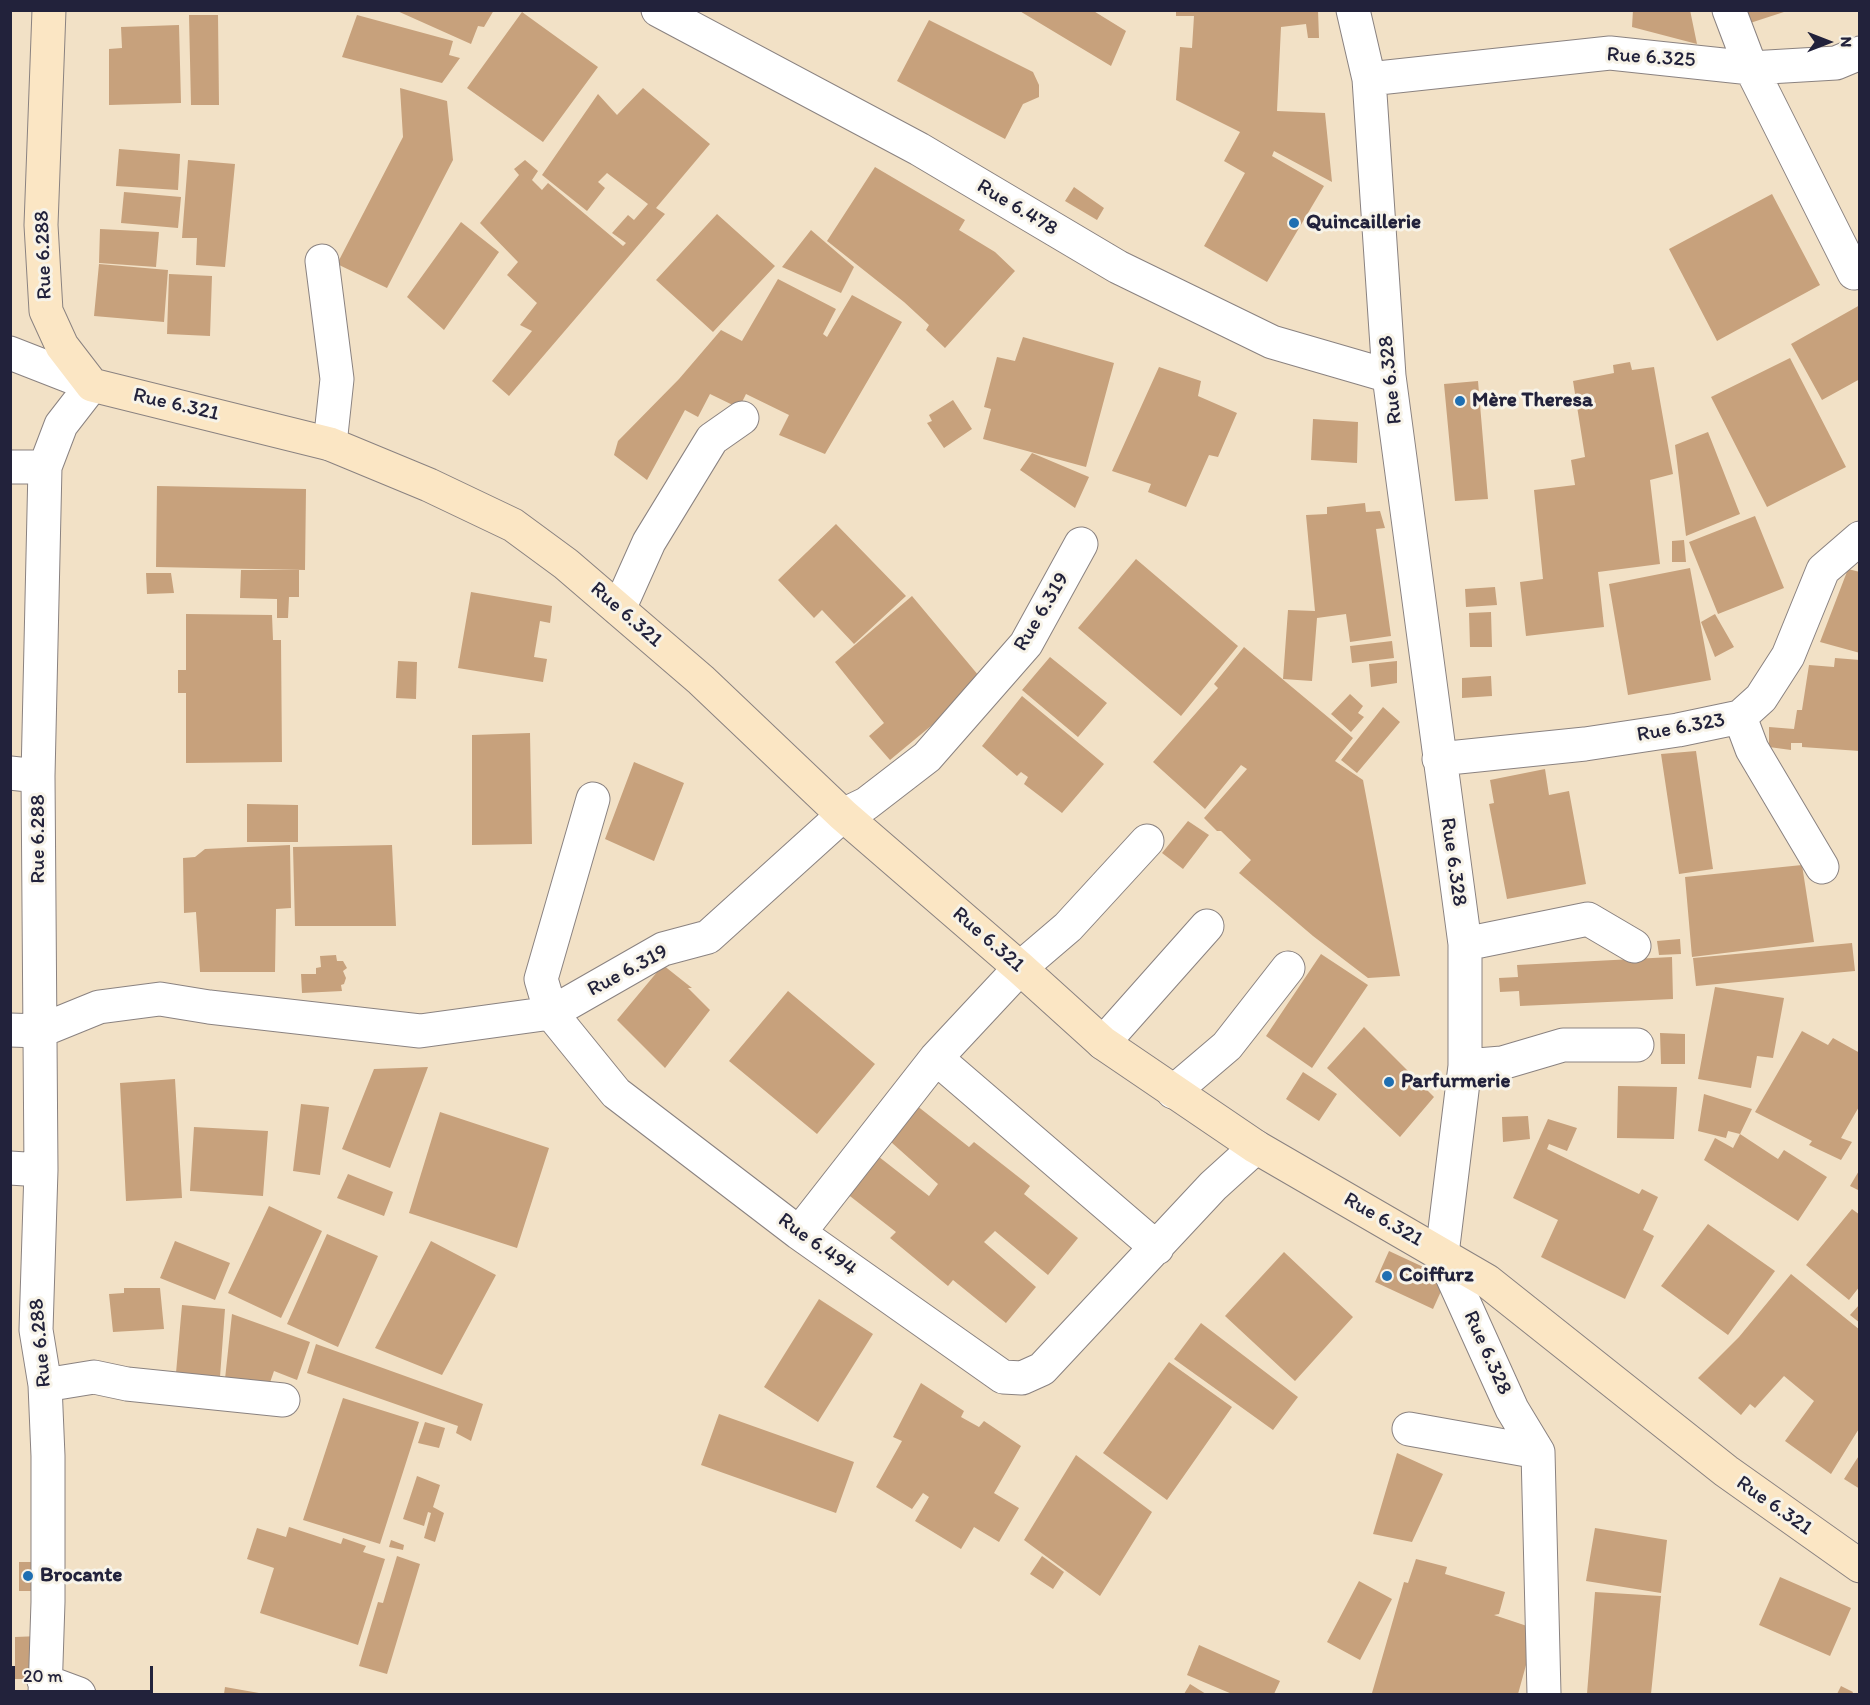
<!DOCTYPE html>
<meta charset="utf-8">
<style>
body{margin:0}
#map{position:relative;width:1870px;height:1705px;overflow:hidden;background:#f2e1c6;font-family:Itim,sans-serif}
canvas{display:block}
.frame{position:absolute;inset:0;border:12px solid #22223b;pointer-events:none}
.north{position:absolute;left:1798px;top:12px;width:60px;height:60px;-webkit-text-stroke:4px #f7f3e8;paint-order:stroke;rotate:90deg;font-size:16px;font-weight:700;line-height:24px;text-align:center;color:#22223b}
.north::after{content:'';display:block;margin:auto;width:21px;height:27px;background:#22223b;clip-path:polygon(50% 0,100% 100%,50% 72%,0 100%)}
.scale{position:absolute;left:12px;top:1666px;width:141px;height:27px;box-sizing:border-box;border:3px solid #22223b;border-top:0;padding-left:8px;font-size:18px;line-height:21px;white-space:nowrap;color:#22223b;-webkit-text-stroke:4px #f7f3e8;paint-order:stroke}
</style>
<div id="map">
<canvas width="1870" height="1705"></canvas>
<div class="frame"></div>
<div class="north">N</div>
<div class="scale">20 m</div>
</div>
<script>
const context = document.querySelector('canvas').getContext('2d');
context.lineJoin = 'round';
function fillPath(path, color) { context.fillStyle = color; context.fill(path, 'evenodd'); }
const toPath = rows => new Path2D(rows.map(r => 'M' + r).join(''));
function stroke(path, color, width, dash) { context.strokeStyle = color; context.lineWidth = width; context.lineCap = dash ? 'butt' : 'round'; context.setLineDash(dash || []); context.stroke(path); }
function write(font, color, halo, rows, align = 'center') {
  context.font = font + ' Itim,sans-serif'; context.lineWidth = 6; context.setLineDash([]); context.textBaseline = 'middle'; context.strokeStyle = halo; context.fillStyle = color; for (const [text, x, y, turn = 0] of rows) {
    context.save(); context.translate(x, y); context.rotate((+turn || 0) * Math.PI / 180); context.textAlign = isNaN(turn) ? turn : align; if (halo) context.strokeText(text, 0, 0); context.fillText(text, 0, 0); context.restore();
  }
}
fillPath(toPath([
 [395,10,494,10,484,27,478,26,471,44],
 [1018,10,1092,10,1126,31,1111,66],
 [1176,10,1318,10,1319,38,1308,38,1306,24,1281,27,1277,111,1325,113,1332,182,1274,151,1272,156,1324,186,1267,282,1204,246,1245,173,1224,161,1240,132,1176,100,1180,47,1192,48,1194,16,1176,16],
 [1633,10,1690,10,1697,44,1632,27],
 [1742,10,1787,10,1787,11,1747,24],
 [522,12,598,67,543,142,467,88],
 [189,15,218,15,219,105,191,105],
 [357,15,453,41,449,55,460,58,442,83,342,57],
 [929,20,1033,72,1039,85,1039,97,1023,104,1005,139,897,81],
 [179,25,181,103,109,105,109,49,122,48,121,27],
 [400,88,447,101,453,160,387,288,337,264,403,137],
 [643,88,710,144,656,208,665,214,509,396,492,381,532,331,520,325,537,303,507,275,518,262,480,223,519,175,514,169,525,160,538,171,532,180,542,190,548,183,623,246,626,243,612,233,628,215,634,220,648,204,607,173,598,182,605,188,587,211,542,175,598,94,617,115],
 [119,149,180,154,178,190,116,186],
 [188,160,235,164,225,267,196,265,197,238,182,238],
 [875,167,965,220,959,230,995,252,1015,271,945,348,926,330,929,325,904,302,827,241],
 [1074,187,1104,208,1097,220,1065,201],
 [124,192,181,197,178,228,121,223],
 [1772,194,1820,285,1717,341,1669,249],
 [717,214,775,266,713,332,656,280],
 [461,222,499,252,444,330,407,297],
 [100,229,159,232,156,267,99,263],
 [811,230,854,267,841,293,782,267],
 [99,264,168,270,164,322,94,316],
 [169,274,212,276,210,336,167,334],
 [778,279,836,309,823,334,827,337,852,295,902,322,825,454,779,435,789,415,746,394,739,408,710,394,698,417,685,410,647,480,614,455,618,441,679,379,721,330,742,341],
 [1860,305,1860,379,1822,400,1791,344],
 [1023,337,1114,363,1086,467,983,439,991,409,984,407,997,357,1015,361],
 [1790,358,1846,467,1767,507,1711,397],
 [1630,362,1632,370,1654,367,1673,474,1650,480,1660,564,1598,572,1604,627,1526,636,1520,582,1543,579,1534,490,1575,485,1571,460,1585,457,1573,381,1614,373,1613,365],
 [1159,367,1201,381,1198,396,1237,413,1218,457,1209,455,1186,507,1148,492,1151,484,1112,471],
 [1478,381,1488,499,1455,501,1444,384],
 [953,400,972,429,944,448,927,423,932,421,929,415],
 [1313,419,1358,422,1357,463,1311,460],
 [1708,432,1740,514,1686,536,1675,445],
 [1032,453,1089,477,1075,508,1020,470],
 [157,486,306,489,305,570,156,567],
 [1365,503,1366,512,1380,511,1385,528,1376,529,1391,636,1350,642,1346,614,1317,618,1312,681,1283,679,1288,610,1315,611,1306,515,1327,514,1327,507],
 [1755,516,1784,588,1718,614,1689,542],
 [836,524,906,596,854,644,822,610,814,618,778,580],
 [1684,540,1686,562,1672,562,1672,541],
 [1136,559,1238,646,1181,716,1078,628],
 [1690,568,1711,680,1628,695,1609,584],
 [1848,569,1860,572,1860,653,1820,642],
 [241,570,299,570,299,597,289,597,288,618,277,618,277,599,240,598],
 [146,573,171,573,174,593,147,594],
 [1495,587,1497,605,1466,607,1465,589],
 [471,592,552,606,550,623,540,621,534,657,547,659,543,682,458,668],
 [912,596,984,682,890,760,869,736,884,723,835,662],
 [1491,612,1492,647,1470,647,1469,613],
 [186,614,272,615,273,640,281,640,282,762,186,763,186,693,178,693,178,670,186,670],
 [1715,614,1734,647,1715,657,1701,622],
 [1392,641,1394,658,1352,663,1350,646],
 [1244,647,1353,738,1335,761,1363,780,1400,976,1368,978,1313,936,1239,873,1251,860,1221,831,1217,831,1204,818,1247,769,1241,765,1205,809,1153,762,1218,688,1214,684],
 [1050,657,1107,703,1078,737,1022,690],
 [1835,658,1860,660,1860,751,1802,747,1802,743,1791,743,1791,750,1769,747,1769,727,1794,729,1797,710,1802,710,1809,665,1834,667],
 [398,661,417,662,416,699,396,698],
 [1397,661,1397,683,1371,687,1369,664],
 [1491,676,1492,696,1462,698,1462,678],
 [1350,694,1363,706,1358,713,1364,717,1351,732,1331,714],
 [1022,696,1104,764,1062,813,1024,784,1028,777,1021,772,1017,776,982,746],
 [1383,707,1400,722,1357,773,1341,760],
 [530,733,532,844,472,845,472,735],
 [1696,751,1713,869,1679,874,1661,754],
 [634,762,684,783,654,861,605,839],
 [1545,769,1549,795,1569,791,1586,884,1507,899,1489,804,1494,803,1490,780],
 [247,804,298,805,298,842,247,842],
 [1188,821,1209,835,1183,869,1162,853],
 [290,845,291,908,276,909,275,972,200,972,196,912,184,913,183,858,195,857,205,849],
 [392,845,396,926,295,926,293,847],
 [1802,865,1814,942,1692,957,1685,877],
 [1680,939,1681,954,1659,955,1657,941],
 [1852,943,1855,971,1696,986,1693,958],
 [1321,954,1368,985,1312,1068,1266,1036],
 [336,955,337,961,343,961,347,968,343,971,346,978,344,984,341,985,342,991,302,993,301,974,316,974,316,968,321,967,320,956],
 [1672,957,1673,999,1520,1006,1519,991,1500,992,1499,978,1518,977,1517,965],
 [663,965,692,988,688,988,710,1010,665,1068,617,1020],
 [1715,987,1784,998,1773,1058,1757,1056,1751,1088,1698,1079],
 [788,991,875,1064,817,1134,729,1061],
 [1364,1027,1434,1097,1400,1137,1327,1068],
 [1802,1031,1828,1045,1833,1038,1860,1053,1860,1105,1841,1138,1852,1142,1841,1160,1809,1145,1812,1141,1755,1112],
 [1660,1033,1685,1034,1685,1064,1661,1064],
 [428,1067,390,1168,342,1149,374,1069],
 [1303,1072,1337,1094,1319,1121,1286,1099],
 [175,1079,182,1198,126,1201,120,1083],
 [1618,1086,1677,1087,1674,1139,1617,1138],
 [1704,1094,1752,1109,1740,1134,1728,1131,1726,1138,1698,1131],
 [301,1104,329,1107,320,1175,293,1171],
 [916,1105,969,1147,974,1142,1030,1186,1024,1194,1078,1238,1048,1275,995,1231,984,1242,1036,1287,1006,1323,953,1280,948,1286,890,1238,896,1232,846,1193,874,1153,929,1196,938,1184,891,1142,883,1143],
 [440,1112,549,1148,517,1248,409,1213],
 [1528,1116,1530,1139,1503,1142,1502,1117],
 [1548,1119,1577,1128,1567,1151,1549,1144,1547,1149,1639,1194,1642,1189,1658,1197,1643,1230,1654,1236,1625,1299,1541,1257,1558,1220,1513,1198],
 [194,1127,268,1131,263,1196,190,1191],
 [1740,1134,1778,1159,1784,1150,1827,1177,1798,1221,1704,1160,1715,1138,1733,1148],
 [1860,1169,1860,1191,1850,1186],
 [348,1174,393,1192,384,1216,337,1198],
 [269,1206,322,1231,281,1318,228,1293],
 [1852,1209,1860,1215,1860,1286,1849,1300,1806,1265],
 [1708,1224,1775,1271,1728,1335,1661,1286],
 [327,1234,378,1256,338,1347,287,1324],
 [175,1241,230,1263,215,1300,160,1278],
 [431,1241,496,1275,442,1375,375,1348],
 [1389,1251,1447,1278,1433,1309,1375,1282],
 [1284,1252,1353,1317,1295,1381,1225,1316],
 [1791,1274,1860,1330,1860,1427,1831,1474,1785,1441,1814,1401,1784,1376,1755,1408,1750,1404,1741,1415,1698,1378,1739,1337],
 [124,1288,160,1288,164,1329,113,1332,109,1294,124,1293],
 [819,1299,873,1334,818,1422,764,1387],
 [1860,1304,1860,1323,1850,1315],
 [182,1305,225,1309,220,1377,176,1373],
 [232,1314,310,1342,297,1380,274,1371,266,1394,225,1379],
 [1201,1323,1298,1397,1273,1430,1174,1359],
 [316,1344,483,1404,471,1441,456,1433,458,1426,307,1373],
 [1169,1362,1232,1407,1167,1500,1103,1453],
 [921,1383,964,1411,961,1417,979,1427,984,1421,1021,1446,994,1493,1019,1508,999,1542,974,1527,961,1549,915,1521,929,1497,923,1493,912,1509,876,1487,902,1441,893,1437],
 [343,1398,419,1422,380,1544,303,1520],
 [719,1414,854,1462,836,1513,701,1465],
 [425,1422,445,1428,439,1448,418,1443],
 [1397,1453,1443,1474,1412,1542,1373,1534],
 [1860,1454,1860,1489,1844,1479],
 [1076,1455,1152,1512,1100,1596,1024,1540],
 [417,1476,440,1485,433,1507,444,1513,435,1542,424,1538,431,1513,428,1512,424,1526,403,1519],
 [289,1527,341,1544,343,1538,366,1546,363,1552,385,1559,358,1645,260,1613,274,1568,247,1559,257,1528,286,1537],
 [1595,1528,1667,1540,1661,1593,1586,1581],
 [391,1540,404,1545,403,1550,389,1547],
 [397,1556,420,1564,387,1674,359,1666,378,1602,383,1603],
 [1042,1556,1064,1572,1053,1589,1030,1574],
 [1416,1559,1447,1567,1445,1574,1505,1592,1499,1614,1494,1615,1536,1629,1518,1694,1372,1693,1404,1582,1408,1583],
 [19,1562,34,1562,34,1591,19,1591],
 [1780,1577,1851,1608,1830,1656,1759,1625],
 [1359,1581,1392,1599,1360,1660,1327,1642],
 [1595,1592,1661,1596,1651,1694,1587,1694],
 [40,1636,41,1679,15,1679,15,1637],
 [1199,1645,1280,1681,1274,1694,1232,1694,1187,1675],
 [1190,1684,1206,1694,1184,1694],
 [1841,1686,1853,1692,1852,1694,1837,1694],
 [225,1687,259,1693,259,1694,224,1694]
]), '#c7a17c');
const street = toPath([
 [658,10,919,149,1118,267,1272,342,1389,376],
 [1353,10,1369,79,1389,376,1465,944,1465,1066,1442,1254,1512,1409,1538,1452,1544,1694],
 [1729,10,1751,68,1854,273],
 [1369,79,1610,53,1751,68,1836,63,1860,53],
 [322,261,337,379,330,444],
 [10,353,92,385,61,425,45,467,38,776,41,1170,36,1330,45,1385,48,1456,48,1602,45,1694],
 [10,467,45,467],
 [619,609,649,542,712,439,742,418],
 [1740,717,1752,749,1822,867],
 [1439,759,1585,744,1678,730,1740,717,1761,698,1788,656,1823,570,1860,538],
 [10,773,38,776],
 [593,799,541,979,551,1013,616,1093,799,1233,1003,1377,1022,1378,1042,1369,1213,1186,1256,1147],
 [1465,944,1588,919,1634,946],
 [10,1030,40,1031,99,1007,160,999,209,1007,420,1031,551,1013,663,949,708,937,843,815,866,804,927,757,1026,644,1081,544],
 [1103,1043,1207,926],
 [936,1058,1157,1248],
 [1465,1066,1502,1063,1563,1045,1637,1045],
 [1173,1092,1227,1046,1288,968],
 [10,1168,41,1170],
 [799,1233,936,1058,1020,968,1068,927,1147,841],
 [45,1385,94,1377,127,1384,283,1400],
 [1409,1429,1538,1452],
 [44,1681,79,1694]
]);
const secondary = toPath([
 [49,10,41,225,46,311,62,346,92,385,330,444,429,485,513,525,566,564,701,680,843,815,1020,968,1103,1043,1256,1147,1487,1281,1726,1471,1860,1566]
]);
stroke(street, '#8a8280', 35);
stroke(secondary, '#8a8280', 35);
stroke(street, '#fff', 33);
stroke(secondary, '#fbe6c4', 33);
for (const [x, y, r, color] of [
 [1294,223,6,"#1f6fb2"],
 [1460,401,6,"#1f6fb2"],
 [1389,1082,6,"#1f6fb2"],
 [1387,1276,6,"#1f6fb2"],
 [28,1576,6,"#1f6fb2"]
]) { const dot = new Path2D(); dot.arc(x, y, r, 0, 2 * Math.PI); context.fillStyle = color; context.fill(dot); stroke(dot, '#f7f3e8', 2); }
write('21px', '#22223b', '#f7f3e8', [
 ["Rue 6.325",1651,58,4],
 ["Rue 6.478",1017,208,31],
 ["Rue 6.288",44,255,-92],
 ["Rue 6.328",1391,380,-96],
 ["Rue 6.321",176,405,13],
 ["Rue 6.319",1042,612,-59],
 ["Rue 6.321",626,615,41],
 ["Rue 6.323",1681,728,-10],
 ["Rue 6.288",39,839,-90],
 ["Rue 6.328",1453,862,82],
 ["Rue 6.321",988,940,41],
 ["Rue 6.319",628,971,-28],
 ["Rue 6.321",1383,1220,30],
 ["Rue 6.494",817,1245,36],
 ["Rue 6.288",41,1343,-95],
 ["Rue 6.328",1487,1353,66],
 ["Rue 6.321",1774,1506,35]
]);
write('bold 21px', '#22223b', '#f7f3e8', [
 ["Quincaillerie",1306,223],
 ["Mère Theresa",1472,401],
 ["Parfurmerie",1401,1082],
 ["Coiffurz",1399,1276],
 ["Brocante",40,1576]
], 'left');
</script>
